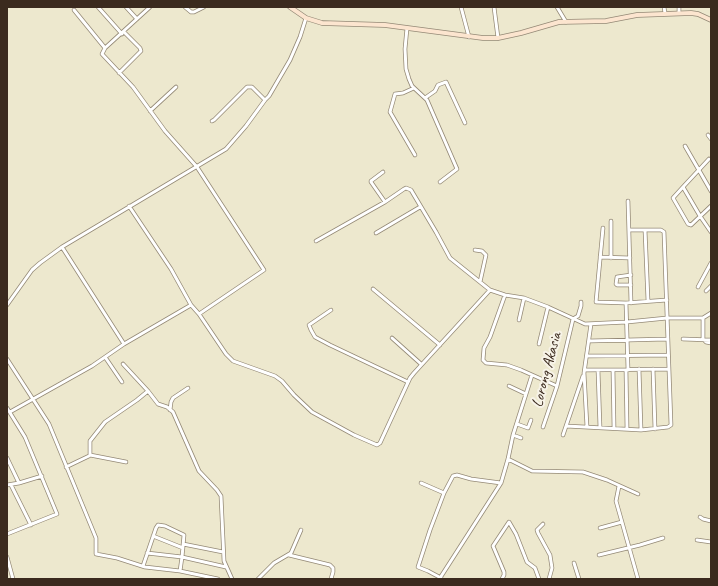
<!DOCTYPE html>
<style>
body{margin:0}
#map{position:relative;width:718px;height:586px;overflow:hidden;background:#ede8ce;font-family:Caveat,sans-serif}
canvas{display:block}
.frame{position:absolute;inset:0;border:8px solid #3b2a1e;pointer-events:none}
</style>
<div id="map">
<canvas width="718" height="586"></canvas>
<div class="frame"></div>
</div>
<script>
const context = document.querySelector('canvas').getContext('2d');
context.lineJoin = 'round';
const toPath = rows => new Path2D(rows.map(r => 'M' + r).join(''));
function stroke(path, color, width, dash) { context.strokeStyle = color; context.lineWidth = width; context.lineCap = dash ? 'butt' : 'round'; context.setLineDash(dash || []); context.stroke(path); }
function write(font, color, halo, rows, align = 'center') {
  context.font = font + ' Caveat,sans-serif'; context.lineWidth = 4; context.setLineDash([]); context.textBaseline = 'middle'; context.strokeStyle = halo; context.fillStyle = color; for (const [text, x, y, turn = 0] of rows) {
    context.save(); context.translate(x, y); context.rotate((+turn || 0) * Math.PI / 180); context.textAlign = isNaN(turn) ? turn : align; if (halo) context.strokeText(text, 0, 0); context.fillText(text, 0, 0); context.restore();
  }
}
const street = toPath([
 [98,7,122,34],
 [126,7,137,19],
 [150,7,105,48,102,54,133,87,165,131,197,167,264,270,199,314],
 [185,7,191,12,194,12,204,7],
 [461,7,469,37],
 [494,7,498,38],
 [557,7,566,22],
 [664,7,665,13],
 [74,10,105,48],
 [679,13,679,7],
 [407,28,405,49,406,69,409,79,412,86,427,100,457,169,440,182],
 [119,73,141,51,140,48,124,32],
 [414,88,403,93,395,94,390,112,415,155],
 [425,98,435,91,438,85,446,82,465,123],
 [150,111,176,87],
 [212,121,214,120,247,87,252,87,265,100,269,96,290,60,300,37,306,18],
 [708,135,711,139],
 [685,146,711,191],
 [709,159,683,187,700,216,711,232],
 [383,172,371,181,371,182,385,202,404,189,406,188,411,190,436,232,450,258,490,290,505,295,524,298,548,307,585,324,627,322,667,318,703,318,711,313],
 [683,187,673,198,688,224,691,225,711,206],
 [628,201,631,303],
 [129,206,171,269,191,305,199,314,226,354,233,361,275,376,282,381,294,395,312,412,354,435,377,445,380,443,410,378,414,373,490,290],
 [603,228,596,302,626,303,667,300],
 [645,230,648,301],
 [376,233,420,207],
 [316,241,385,202],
 [62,247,124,344],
 [475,250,482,251,486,255,480,282],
 [600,257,630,258],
 [611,258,611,221],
 [631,275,617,277,616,284,617,285,631,285],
 [698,287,711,263],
 [373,289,440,345],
 [706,291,711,286],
 [505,295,490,337,484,348,483,360,486,363,507,365,521,370,557,386],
 [626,303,628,370],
 [7,305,32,270,40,263,62,247,226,149,246,126,265,100],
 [331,310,309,325,311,330,315,337,330,345,408,382],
 [703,318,703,339,706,342,711,343],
 [519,320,524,298],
 [392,338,421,364],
 [683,339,711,340],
 [589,341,667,339],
 [539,344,548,307],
 [587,356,668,355],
 [105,357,122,382],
 [7,359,49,424,96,538,96,554,117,558,145,567,180,571,218,579],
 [123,364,148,391],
 [639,369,641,430],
 [653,369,655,429],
 [585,370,669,369],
 [598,370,600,428],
 [613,370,614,428],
 [626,370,627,429],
 [509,386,526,394],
 [7,408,25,437,57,514,7,534],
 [170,410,171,402,173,398,188,388],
 [10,412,92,366,124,344,191,305],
 [517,424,528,428,531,420],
 [566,426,641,430,668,427,671,425,664,232,661,230,629,230],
 [543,427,557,386,573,319,578,316,581,306,581,302],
 [587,427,584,373,591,324],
 [513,435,521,438],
 [563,435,583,376],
 [90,455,126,462],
 [7,458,19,483,7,485],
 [508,459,532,471,583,472,607,480,638,494],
 [66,467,89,456,90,455,90,441,105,422,137,400,148,391,158,404,167,407,173,412,199,471,217,490,221,496,224,561,232,579],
 [19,483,42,476],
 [421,483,444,493],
 [11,485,31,525],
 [619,486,616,501,638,579],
 [700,517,703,519,711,521],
 [543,524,537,530,538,533,550,555,552,568,549,579],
 [600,528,622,522],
 [153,536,183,548],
 [697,540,711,542],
 [183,544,223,552],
 [289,555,330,565,333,568,333,572,331,579],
 [599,555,640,545,663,538],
 [7,557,13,579],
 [574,563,579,579],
 [143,566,156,528,158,525,165,526,184,535,182,557,147,553],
 [180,571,182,557,226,567],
 [440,578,501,483,508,459,513,435,532,375],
 [441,578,428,571,418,567,430,530,444,493,453,476,457,475,471,479,501,483],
 [258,579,274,563,291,553,301,530],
 [502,579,504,575,504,572,493,546,509,522,516,534,527,562,535,568,539,579]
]);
const secondary = toPath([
 [290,7,306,18,322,23,385,25,483,38,498,38,521,33,559,22,606,21,637,15,691,13,698,14,711,20]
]);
stroke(street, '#948976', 4.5);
stroke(secondary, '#948976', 5.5);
stroke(street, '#fff', 3);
stroke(secondary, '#fce5cf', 4);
write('16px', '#3b2a1e', '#f7f3e8', [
 ["Lorong Akasia",547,370,-75]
]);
</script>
